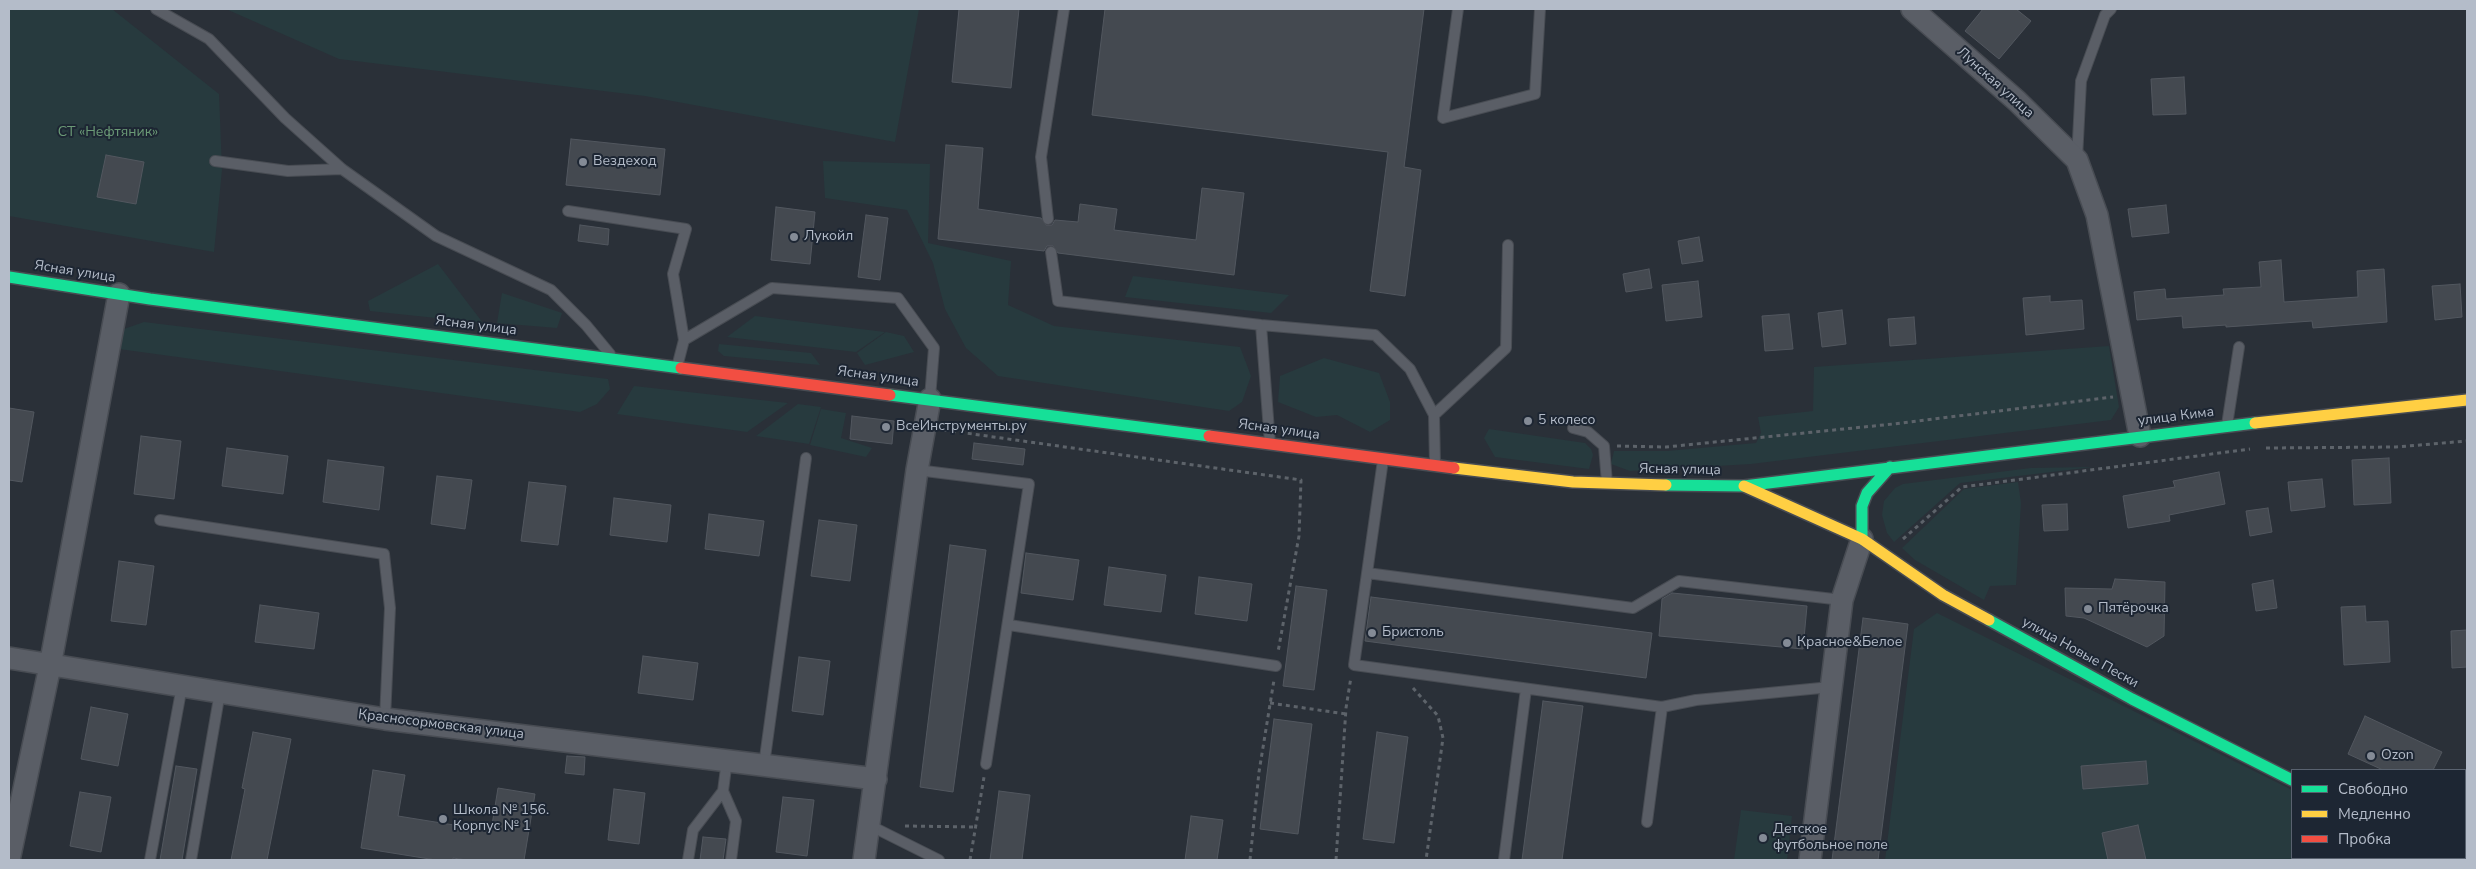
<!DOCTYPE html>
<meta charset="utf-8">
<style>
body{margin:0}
#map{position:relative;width:2476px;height:869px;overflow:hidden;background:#2a3038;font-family:"Nunito Sans",sans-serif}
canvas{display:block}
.frame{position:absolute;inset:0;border:10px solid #b4bcc9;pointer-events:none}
.legend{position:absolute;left:2291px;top:769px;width:175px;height:90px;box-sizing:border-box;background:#1d2633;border:1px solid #59626f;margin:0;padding:6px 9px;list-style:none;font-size:15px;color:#b4bcc9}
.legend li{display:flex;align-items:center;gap:10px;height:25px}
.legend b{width:25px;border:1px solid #59626f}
</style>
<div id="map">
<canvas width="2476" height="869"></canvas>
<div class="frame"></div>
<ul class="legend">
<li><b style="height:6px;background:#16e098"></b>Свободно</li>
<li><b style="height:6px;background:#ffcf43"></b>Медленно</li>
<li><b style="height:6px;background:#f24e42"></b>Пробка</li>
</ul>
</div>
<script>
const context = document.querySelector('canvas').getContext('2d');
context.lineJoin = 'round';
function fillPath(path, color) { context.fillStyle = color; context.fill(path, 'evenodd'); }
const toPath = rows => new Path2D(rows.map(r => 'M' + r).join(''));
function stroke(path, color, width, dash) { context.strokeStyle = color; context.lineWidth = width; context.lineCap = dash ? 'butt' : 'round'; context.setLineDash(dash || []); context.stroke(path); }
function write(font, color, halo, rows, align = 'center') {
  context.font = font + ' "Nunito Sans",sans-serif'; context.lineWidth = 4; context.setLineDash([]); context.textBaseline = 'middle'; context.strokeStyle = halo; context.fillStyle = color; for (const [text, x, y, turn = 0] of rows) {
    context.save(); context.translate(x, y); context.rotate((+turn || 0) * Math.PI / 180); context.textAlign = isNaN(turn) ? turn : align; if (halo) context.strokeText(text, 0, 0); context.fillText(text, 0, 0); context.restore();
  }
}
fillPath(toPath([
 [9,9,112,9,219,94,222,170,214,252,9,216],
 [226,9,919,9,895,142,645,96,339,59],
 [823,161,930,164,928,243,1011,261,1008,305,1054,326,1240,347,1251,376,1242,402,1229,411,998,376,966,348,945,309,933,263,907,210,825,198],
 [438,264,483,323,370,311,368,301],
 [1133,276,1289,295,1271,313,1125,297],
 [502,293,562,313,557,328,497,323],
 [755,316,885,332,856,352,727,337],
 [144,322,608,379,610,389,597,404,580,412,119,349,124,329],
 [886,332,904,336,914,352,865,365,857,353],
 [719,344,811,353,820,365,724,356,718,351],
 [2109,346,2119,407,2111,420,1751,464,1630,471,1611,464,1614,451,1667,451,1756,443,1761,433,1758,417,1813,411,1814,367],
 [1324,358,1379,373,1390,402,1390,420,1370,432,1337,415,1316,417,1278,402,1280,376],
 [634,386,788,403,747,432,617,414],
 [798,404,821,407,809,444,756,436],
 [821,409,846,413,841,438,872,448,866,457,810,445],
 [1489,429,1585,443,1591,449,1593,455,1589,469,1495,457,1484,438],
 [2093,467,1960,483,1894,542,1887,533,1882,515,1884,501,1895,488,1903,484,2031,468],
 [2018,482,2021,503,2016,585,1990,586,1984,600,1915,560,1902,548,1964,489],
 [1937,613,2292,790,2292,858,2428,858,2433,860,1885,860,1914,629],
 [1741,810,1792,816,1787,860,1734,860]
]), '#273a3e');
const building = toPath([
 [959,9,1019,9,1011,88,952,82,959,9],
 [1105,9,1424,9,1404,167,1421,170,1405,296,1370,291,1388,152,1092,115,1105,9],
 [1983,9,2016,9,2031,21,1999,59,1965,31,1983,9],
 [2184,77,2186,114,2153,115,2151,79,2184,77],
 [571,139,665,149,660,195,566,185,571,139],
 [946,145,983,148,978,209,1041,218,1046,225,1052,225,1055,220,1078,222,1080,204,1117,209,1114,230,1196,240,1202,188,1244,193,1234,275,1058,253,1053,246,1047,246,1044,251,938,239,946,145],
 [106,155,144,162,136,204,97,197,106,155],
 [2166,205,2169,233,2132,237,2128,209,2166,205],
 [776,207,815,212,810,264,771,260,776,207],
 [866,215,888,218,880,280,858,277,866,215],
 [580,225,609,229,608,245,578,241,580,225],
 [1699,237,1703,261,1682,264,1678,241,1699,237],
 [2281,260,2284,302,2358,297,2357,271,2384,269,2387,322,2313,328,2312,321,2226,327,2226,325,2183,328,2182,316,2137,320,2134,292,2165,289,2166,299,2224,295,2223,289,2261,287,2259,262,2281,260],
 [1649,269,1652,288,1626,292,1623,274,1649,269],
 [1698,281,1702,317,1666,321,1662,285,1698,281],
 [2460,284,2462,317,2435,320,2432,286,2460,284],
 [2050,296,2050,302,2082,300,2084,329,2026,335,2023,298,2050,296],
 [1842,310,1846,344,1822,347,1818,313,1842,310],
 [1789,314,1793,349,1765,351,1762,316,1789,314],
 [1914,317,1916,344,1890,346,1888,319,1914,317],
 [9,408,34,412,22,482,9,480,9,408],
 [852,416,894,421,892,444,850,439,852,416],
 [141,436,181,441,174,499,134,494,141,436],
 [974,443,1025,449,1023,465,972,459,974,443],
 [227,448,288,456,283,494,222,486,227,448],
 [2389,458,2391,503,2354,505,2352,460,2389,458],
 [328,460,384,467,379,510,323,502,328,460],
 [2219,472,2225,504,2169,515,2170,521,2128,528,2123,496,2175,487,2173,481,2219,472],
 [437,476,472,480,465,529,431,524,437,476],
 [2322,479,2325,507,2291,511,2288,482,2322,479],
 [529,482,566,486,558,545,521,541,529,482],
 [614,498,671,505,667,542,610,535,614,498],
 [2067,504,2068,530,2044,531,2042,505,2067,504],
 [2268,508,2272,532,2250,536,2246,511,2268,508],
 [709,514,764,521,759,556,705,549,709,514],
 [819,520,857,525,850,581,811,576,819,520],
 [950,545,986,550,953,792,920,787,950,545],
 [1026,553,1079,560,1073,600,1021,593,1026,553],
 [119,561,154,566,146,625,111,621,119,561],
 [1109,567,1166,575,1161,612,1104,605,1109,567],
 [1199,577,1252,584,1247,621,1195,614,1199,577],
 [2115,579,2165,582,2164,636,2147,647,2084,618,2066,616,2065,588,2112,589,2115,579],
 [2273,580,2277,608,2256,611,2252,584,2273,580],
 [1296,586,1327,590,1314,690,1283,686,1296,586],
 [1672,593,1807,606,1803,649,1659,636,1662,599,1672,593],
 [1371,597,1652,633,1646,678,1365,641,1371,597],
 [260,605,319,613,314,649,255,642,260,605],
 [2365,606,2366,622,2388,621,2390,662,2344,665,2341,607,2365,606],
 [1863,618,1908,624,1878,860,1832,860,1863,618],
 [2467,630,2467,667,2452,668,2451,631,2467,630],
 [643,656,698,663,693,700,638,693,643,656],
 [799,657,830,661,823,715,792,711,799,657],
 [1543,701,1583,706,1562,860,1522,860,1543,701],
 [91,707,128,714,118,766,81,759,91,707],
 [2365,716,2442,752,2433,770,2383,770,2348,754,2365,716],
 [1274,719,1312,724,1298,834,1260,829,1274,719],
 [253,732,291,739,267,860,231,860,245,789,242,788,253,732],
 [1377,732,1408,737,1394,843,1363,839,1377,732],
 [567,756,585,757,584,775,565,773,567,756],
 [2146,761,2148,784,2083,789,2081,766,2146,761],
 [176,766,197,769,182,860,160,860,176,766],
 [373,770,405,775,398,816,491,831,498,788,535,794,524,860,467,860,453,858,453,860,436,860,361,848,373,770],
 [614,789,645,793,639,844,608,840,614,789],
 [999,791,1030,795,1022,860,990,860,999,791],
 [80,792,111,797,101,852,70,846,80,792],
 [783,797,814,800,807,856,776,852,783,797],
 [1191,816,1223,820,1217,860,1185,860,1191,816],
 [2138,825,2146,860,2108,860,2102,833,2138,825],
 [703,837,726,839,723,860,700,860,703,837]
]);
fillPath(building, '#444950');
stroke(building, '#52575f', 1);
const lane = toPath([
 [156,9,209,39,285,118,342,169,436,236,551,290,586,325,610,354],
 [1458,9,1443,118,1535,94,1540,9],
 [2077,159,2081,81,2105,15,2111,9],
 [215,161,288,171,342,169],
 [568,211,686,229,673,274,684,340,677,367],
 [1048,219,1041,157,1064,9],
 [1051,252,1058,301,1261,325,1375,335,1410,369,1434,415,1435,464],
 [1261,325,1270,444],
 [684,340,772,288,898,298,934,348,930,398],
 [1434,415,1506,348,1508,245],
 [2227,425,2239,347],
 [1573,428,1588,432,1604,446,1607,483],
 [1383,460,1354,665,1662,707,1647,822],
 [917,470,1029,484,986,764],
 [160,520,384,554,390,608,385,719],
 [1367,573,1633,608,1679,581,1842,600],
 [1009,625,1276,666],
 [1662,707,1696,700,1831,687],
 [727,760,723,791,736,821,731,860],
 [764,765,806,458],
 [869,825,939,860],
 [150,860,182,686],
 [191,860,220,692],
 [688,860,693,830,723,791],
 [1504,860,1526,689]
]);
const street = toPath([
 [1912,9,2017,101,2077,160,2097,215,2140,436],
 [9,658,385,719,876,779],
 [9,860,50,666,119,294],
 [864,860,917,470,930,399],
 [1810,860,1842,600,1862,539]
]);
const fast = toPath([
 [9,277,150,299,681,368],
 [890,395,1209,436],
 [1666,485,1744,486,2255,423],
 [1862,539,1862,506,1867,493,1890,467],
 [1989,620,2132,699,2292,780]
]);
const slow = toPath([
 [2255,423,2467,400],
 [1454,468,1573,482,1666,485],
 [1744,486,1862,539,1943,595,1989,620],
 [2450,858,2454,860]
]);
const jam = toPath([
 [681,368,890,395],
 [1209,436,1454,468]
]);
stroke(lane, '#484c53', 12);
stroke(street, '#484c53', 24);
stroke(fast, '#484c53', 14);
stroke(slow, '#484c53', 14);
stroke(jam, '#484c53', 14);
stroke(toPath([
 [944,430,1301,480,1299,536,1278,652],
 [1617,446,1666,447,1893,424,2113,397],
 [2266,448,2396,447,2467,441],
 [1903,539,1962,487,2250,449],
 [1413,688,1438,716,1443,738,1426,860],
 [1270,703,1346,714],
 [905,826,976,827],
 [970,860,984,777],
 [1250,860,1259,772,1274,680],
 [1336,860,1346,708,1351,677]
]), '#5d636a', 3, [4, 4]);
stroke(lane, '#5a5e66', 10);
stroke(street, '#5a5e66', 21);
stroke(fast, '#16e098', 11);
stroke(slow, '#ffcf43', 11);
stroke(jam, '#f24e42', 11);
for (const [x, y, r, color] of [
 [583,162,5,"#848b96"],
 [794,237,5,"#848b96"],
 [1528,421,5,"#848b96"],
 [886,427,5,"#848b96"],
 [2088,609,5,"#848b96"],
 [1372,633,5,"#848b96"],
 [1787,643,5,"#848b96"],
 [2371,756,5,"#848b96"],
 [443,819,5,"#848b96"],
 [1763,838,5,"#848b96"]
]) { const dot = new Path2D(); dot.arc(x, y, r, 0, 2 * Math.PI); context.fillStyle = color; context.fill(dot); stroke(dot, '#1d2633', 2); }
write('14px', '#b4bcc9', '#1d2633', [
 ["Лунская улица",1995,83,42],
 ["Ясная улица",75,272,9],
 ["Ясная улица",476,326,7],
 ["Ясная улица",878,377,8],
 ["улица Кима",2176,417,-7],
 ["Ясная улица",1279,430,8],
 ["Ясная улица",1680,470,1],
 ["улица Новые Пески",2080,653,29],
 ["Красносормовская улица",441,725,7]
]);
write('14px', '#6b9a76', '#1d2633', [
 ["СТ «Нефтяник»",108,133]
]);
write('14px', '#b4bcc9', '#1d2633', [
 ["Вездеход",593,162],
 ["Лукойл",804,237],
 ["5 колесо",1538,421],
 ["ВсеИнструменты.ру",896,427],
 ["Пятёрочка",2098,609],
 ["Бристоль",1382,633],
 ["Красное&Белое",1797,643],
 ["Ozon",2381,756],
 ["Школа № 156.",453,811],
 ["Корпус № 1",453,827],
 ["Детское",1773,830],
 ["футбольное поле",1773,846]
], 'left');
</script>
